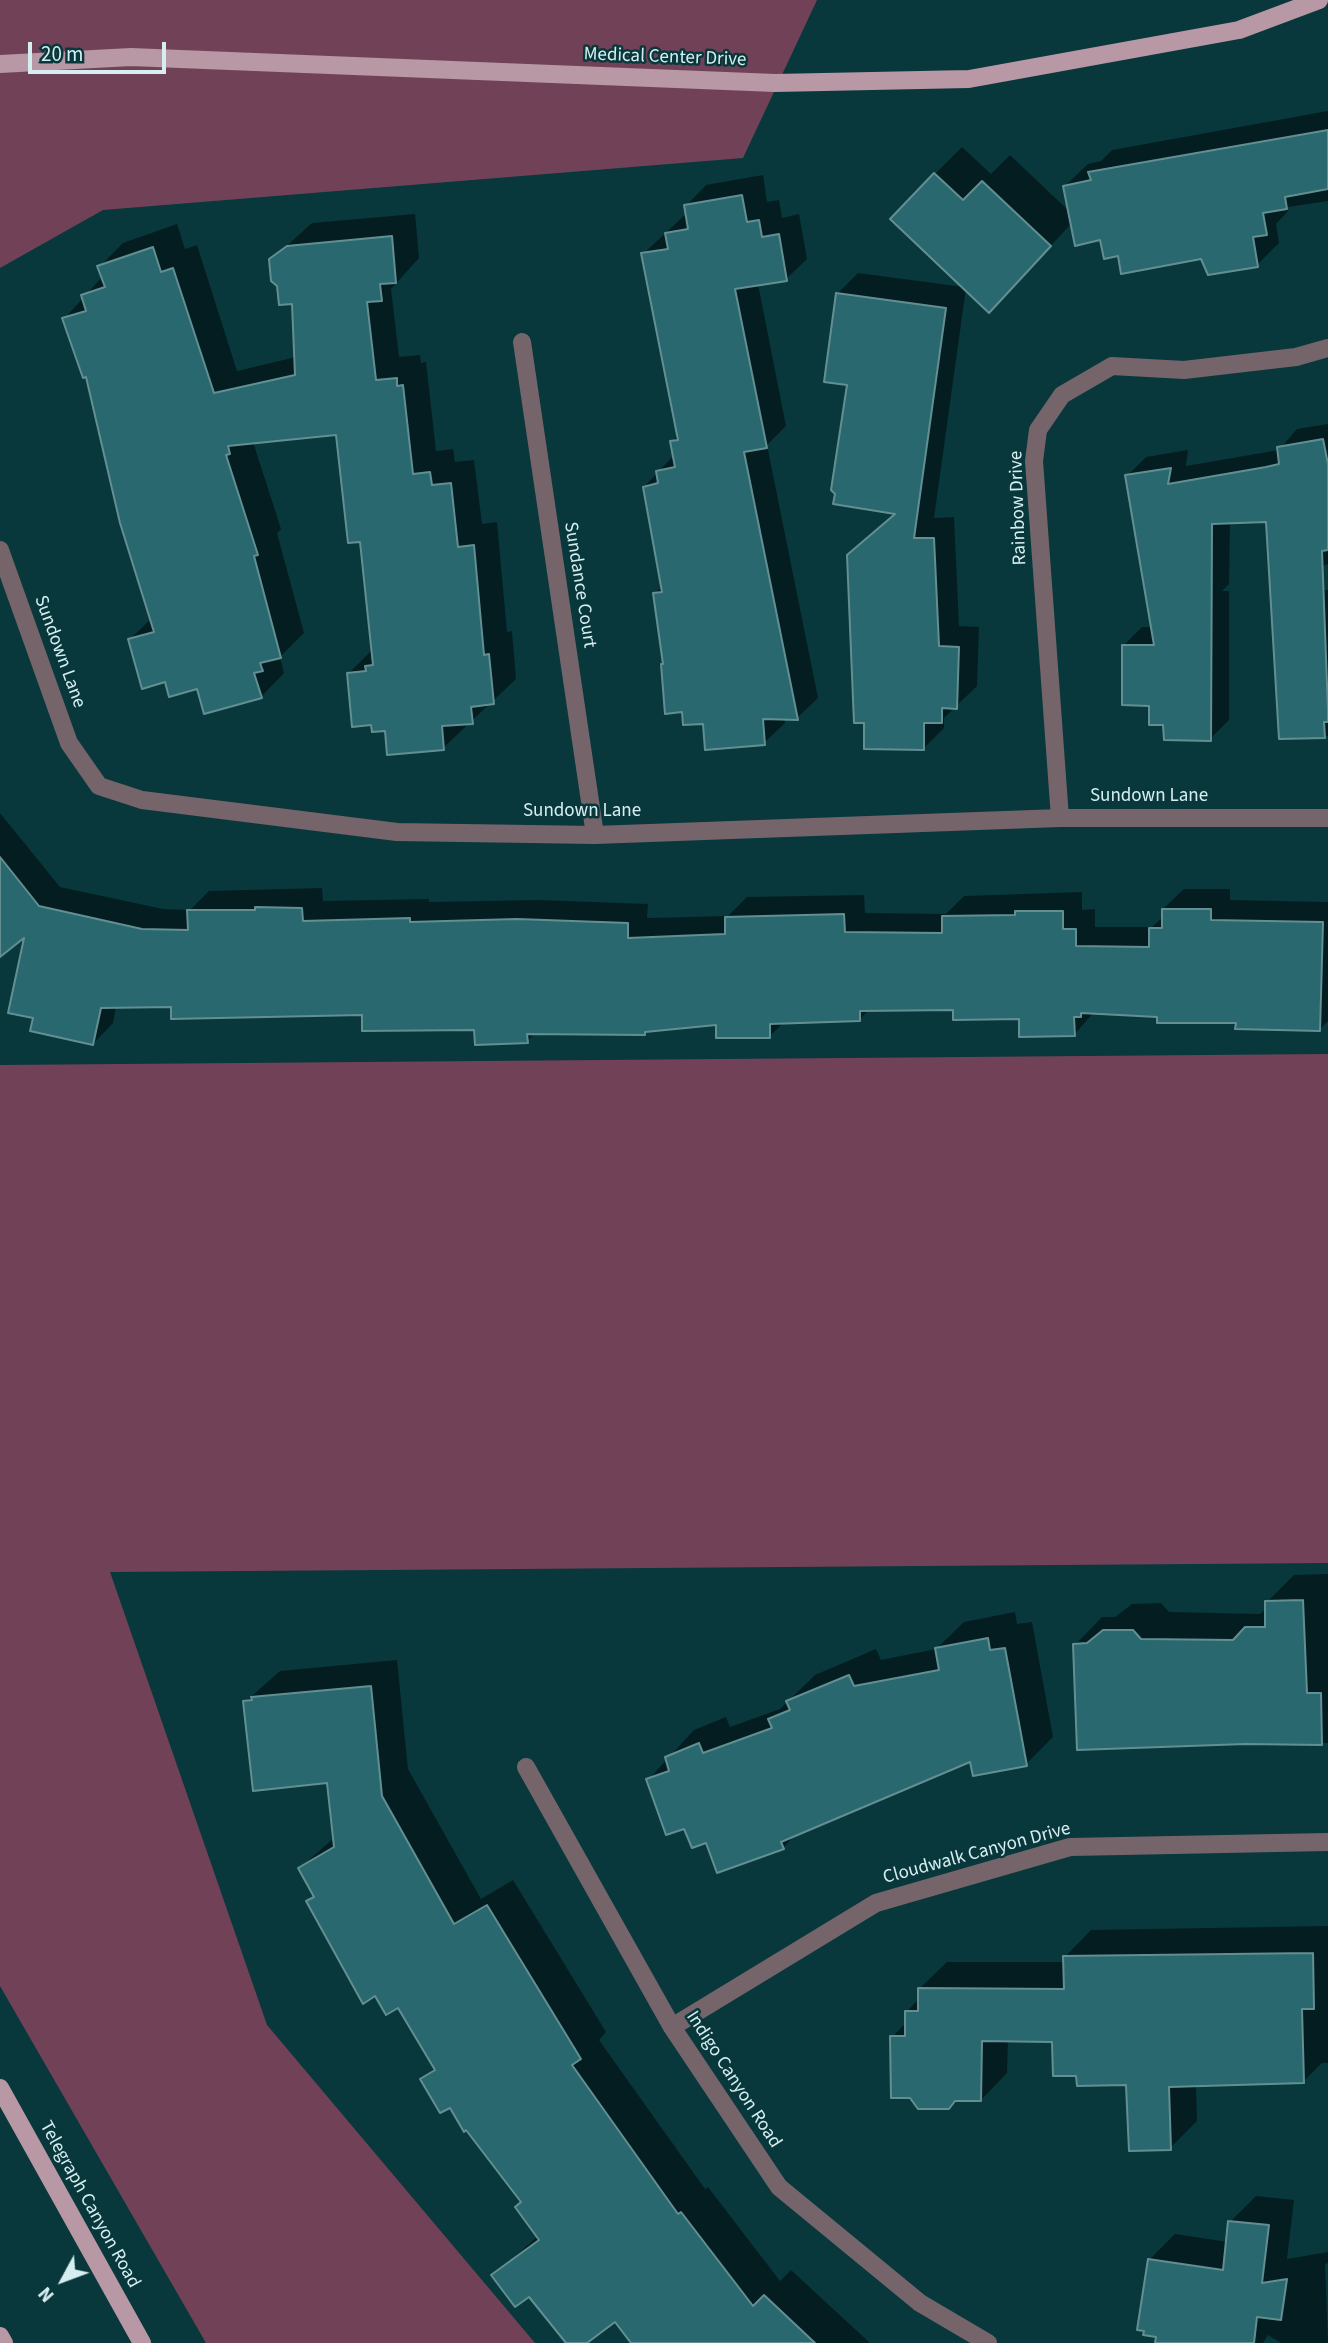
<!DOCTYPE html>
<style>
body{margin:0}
#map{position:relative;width:1328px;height:2343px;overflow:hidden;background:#08383c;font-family:"Source Sans 3",sans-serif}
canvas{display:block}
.north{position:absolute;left:28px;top:2245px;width:70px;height:70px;-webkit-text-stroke:5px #08383c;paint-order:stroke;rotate:229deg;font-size:19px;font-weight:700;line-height:28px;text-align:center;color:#d7eef0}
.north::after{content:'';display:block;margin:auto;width:24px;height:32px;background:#d7eef0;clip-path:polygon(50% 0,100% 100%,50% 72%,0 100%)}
.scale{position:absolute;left:28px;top:42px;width:138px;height:32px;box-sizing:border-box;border:4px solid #d7eef0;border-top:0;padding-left:9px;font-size:21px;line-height:24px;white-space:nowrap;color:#d7eef0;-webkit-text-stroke:5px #08383c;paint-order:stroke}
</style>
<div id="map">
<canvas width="1328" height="2343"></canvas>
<div class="north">N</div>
<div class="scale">20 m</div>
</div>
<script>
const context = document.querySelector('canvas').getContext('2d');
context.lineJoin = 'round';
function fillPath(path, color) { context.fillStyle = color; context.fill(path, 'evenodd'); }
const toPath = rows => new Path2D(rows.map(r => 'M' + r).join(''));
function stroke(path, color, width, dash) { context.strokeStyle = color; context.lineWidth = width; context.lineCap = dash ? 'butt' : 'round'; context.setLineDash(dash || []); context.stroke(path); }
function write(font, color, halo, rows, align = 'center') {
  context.font = font + ' "Source Sans 3",sans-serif'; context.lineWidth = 5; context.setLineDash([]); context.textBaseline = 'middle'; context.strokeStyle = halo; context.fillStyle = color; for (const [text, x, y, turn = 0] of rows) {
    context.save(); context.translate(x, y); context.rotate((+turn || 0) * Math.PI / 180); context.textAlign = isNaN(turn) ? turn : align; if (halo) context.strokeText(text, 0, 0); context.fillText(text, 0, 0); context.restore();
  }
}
fillPath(toPath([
 [0,0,817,0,743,158,103,210,0,268],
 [1328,1054,1328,1563,110,1572,267,2025,535,2343,206,2343,0,1986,0,1065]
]), '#714257');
fillPath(toPath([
 [1328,111,1328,201,1288,207,1288,211,1276,224,1279,243,1257,265,1202,257,1119,254,1101,238,1072,223,1016,283,966,288,934,518,954,517,959,626,979,627,977,686,944,718,944,728,923,749,849,556,896,512,849,383,837,294,858,273,964,287,935,174,962,147,991,174,1010,155,1070,212,1065,186,1088,164,1101,161,1112,150],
 [763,175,767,202,779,200,782,218,799,214,807,259,786,279,758,284,786,426,767,445,818,698,797,718,784,718,785,723,764,743,704,722,684,710,662,664,665,662,655,593,663,586,644,487,674,455,672,442,678,435,643,254,687,213,686,206,706,185],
 [415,214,419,258,391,289,399,357,420,355,421,363,426,362,436,451,453,449,455,462,474,460,482,524,497,522,507,632,512,631,516,679,443,748,372,724,348,674,373,649,361,540,337,433,253,442,281,529,277,533,304,633,280,657,284,673,261,697,166,680,130,639,152,618,87,375,64,319,103,276,99,267,123,243,177,224,185,249,197,245,237,371,296,357,293,302,279,285,271,260,312,223],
 [1328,424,1328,564,1271,583,1267,520,1230,521,1229,584,1222,591,1229,591,1229,720,1210,739,1165,723,1150,704,1123,646,1142,627,1152,627,1127,476,1146,457,1188,450,1186,466,1279,450,1297,429],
 [1291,590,1328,590,1328,736,1280,737],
 [0,813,60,887,163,909,190,910,209,891,322,888,323,901,429,899,429,902,538,900,648,904,647,918,728,916,747,897,864,895,865,913,946,914,964,896,1082,892,1082,910,1095,909,1095,927,1152,927,1164,916,1163,909,1184,889,1230,889,1230,900,1328,902,1328,1021,1320,1029,1094,1012,1074,1035,1020,1017,955,1008,869,1010,859,1020,784,1022,770,1036,718,1023,647,1031,645,1033,536,1032,527,1041,476,1028,363,1014,173,1005,116,1006,113,1023,93,1044,35,1017,27,933,0,955],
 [1328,1574,1328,1743,1245,1742,1075,1645,1102,1617,1115,1617,1132,1604,1161,1603,1169,1612,1260,1614,1267,1608,1267,1602,1294,1575],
 [1015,1612,1017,1624,1032,1622,1053,1737,1026,1764,971,1760,798,1832,783,1848,707,1841,685,1827,648,1780,694,1730,726,1717,730,1727,780,1709,815,1675,876,1649,881,1660,936,1649,964,1622],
 [397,1660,408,1769,481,1899,513,1880,606,2032,599,2040,705,2189,708,2187,780,2281,791,2270,870,2343,641,2343,615,2319,584,2343,568,2343,530,2294,493,2276,538,2236,523,2201,451,2105,423,2079,435,2067,399,2005,308,1901,315,1895,300,1868,335,1837,328,1781,245,1702,280,1671],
 [1328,1926,1328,2063,1322,2063,1303,2082,1196,2085,1197,2121,1170,2148,1128,2083,1077,2074,1054,2040,1008,2039,1007,2073,981,2100,957,2100,949,2108,892,2037,907,2022,906,2012,920,1998,920,1988,947,1962,1065,1962,1065,1957,1091,1930],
 [1256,2196,1294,2200,1287,2259,1328,2252,1328,2263,1325,2264,1328,2343,1281,2343,1268,2335,1263,2343,1157,2343,1149,2260,1175,2234,1228,2242,1230,2222]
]), '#0007');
const building = toPath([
 [1328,130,1328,189,1285,197,1287,209,1263,213,1267,235,1253,237,1258,267,1208,275,1201,259,1121,274,1118,256,1104,259,1100,240,1075,246,1063,186,1091,180,1088,172,1328,130],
 [934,173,963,200,982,181,1051,246,989,313,890,219,934,173],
 [742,195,747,222,759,220,762,237,779,234,787,281,735,289,767,448,744,452,798,720,763,719,765,745,705,750,703,724,683,725,682,712,665,714,661,664,663,664,653,593,662,592,643,487,658,483,656,471,675,467,670,441,678,440,641,253,668,249,665,233,688,229,684,205,742,195],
 [392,236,396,283,380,284,382,301,367,302,376,380,397,378,397,386,403,385,413,474,430,472,432,485,451,483,458,547,474,545,484,655,489,654,494,704,471,707,473,724,442,726,444,750,387,755,385,731,372,732,371,725,352,727,347,673,366,671,365,666,373,665,360,542,348,543,336,435,228,446,230,454,226,455,258,555,254,556,281,658,260,663,263,671,254,673,262,698,204,714,197,689,169,697,165,682,142,689,128,639,154,632,120,523,86,377,83,378,62,318,86,311,81,295,105,287,97,266,153,247,161,272,173,268,214,393,295,375,292,304,279,305,277,286,271,281,269,259,287,246,392,236],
 [836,293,946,308,914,538,934,538,939,646,959,647,957,709,942,708,942,723,924,723,924,750,864,749,864,723,854,723,847,555,895,514,833,504,835,494,831,490,847,385,824,382,836,293],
 [1323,439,1328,464,1328,550,1322,551,1328,711,1328,722,1324,722,1325,738,1279,739,1266,522,1212,524,1211,741,1164,740,1163,725,1149,725,1149,706,1122,705,1122,645,1154,645,1125,475,1171,468,1168,484,1266,467,1279,464,1277,447,1323,439],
 [0,857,39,906,142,929,188,930,187,910,255,910,255,907,302,908,303,921,410,918,410,922,517,919,628,923,628,938,725,934,725,917,844,914,845,932,942,933,942,916,1015,915,1015,911,1063,911,1063,929,1076,929,1076,946,1149,947,1149,928,1162,928,1162,909,1211,909,1211,920,1323,922,1320,1031,1235,1029,1236,1023,1157,1023,1157,1017,1081,1013,1081,1017,1074,1017,1075,1036,1019,1037,1019,1019,953,1020,953,1010,860,1011,860,1021,770,1024,770,1038,716,1038,716,1025,645,1032,645,1035,527,1034,528,1043,475,1045,474,1030,362,1031,362,1015,171,1019,171,1007,101,1008,93,1045,30,1031,33,1018,8,1013,24,938,0,957,0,857],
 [1303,1600,1307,1693,1321,1693,1322,1745,1245,1744,1077,1750,1073,1644,1087,1643,1103,1630,1133,1630,1141,1639,1233,1640,1245,1627,1265,1627,1265,1601,1303,1600],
 [988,1638,990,1650,1005,1648,1027,1766,973,1776,970,1762,781,1842,784,1849,717,1873,706,1843,692,1848,684,1829,666,1835,646,1779,669,1771,665,1757,699,1743,703,1753,772,1728,768,1719,790,1710,786,1701,849,1675,854,1686,939,1670,935,1648,988,1638],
 [371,1686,382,1796,454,1924,487,1905,581,2059,572,2065,678,2214,681,2212,753,2306,764,2295,815,2343,631,2343,615,2322,587,2343,566,2343,529,2297,515,2307,491,2275,539,2240,515,2207,521,2202,466,2130,464,2132,450,2108,440,2113,420,2079,435,2070,398,2008,386,2015,375,1996,363,2004,306,1901,314,1897,298,1868,334,1847,327,1783,253,1791,243,1701,252,1700,251,1697,371,1686],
 [1313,1953,1314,2009,1302,2009,1304,2083,1169,2087,1171,2150,1129,2151,1126,2085,1077,2086,1076,2076,1053,2076,1052,2042,982,2041,981,2101,955,2101,949,2109,918,2109,910,2098,891,2098,890,2036,905,2036,905,2011,918,2011,918,1988,1064,1989,1063,1956,1313,1953],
 [1228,2221,1269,2225,1262,2283,1287,2279,1281,2320,1257,2317,1254,2343,1155,2343,1156,2337,1143,2335,1144,2331,1137,2330,1148,2259,1223,2270,1228,2221]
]);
fillPath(building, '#28686e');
stroke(building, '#638f93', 2);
stroke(toPath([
 [522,342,595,835],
 [0,550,69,743,99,786,142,800,397,832,595,835,1060,818,1328,818],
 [1060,818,1034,461,1038,430,1062,395,1112,366,1184,370,1296,357,1328,348],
 [526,1767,672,2027,779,2187,920,2303,988,2343],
 [672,2027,876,1903,1070,1847,1328,1842]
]), '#75656b', 18);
stroke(toPath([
 [0,64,131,57,775,83,969,79,1239,30,1319,0],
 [0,2088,142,2343],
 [0,2336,4,2343]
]), '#b798a4', 18);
write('19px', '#d7eef0', '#08383c', [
 ["Medical Center Drive",665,58,2],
 ["Rainbow Drive",1019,508,-92],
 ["Sundance Court",579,585,81],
 ["Sundown Lane",59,652,70],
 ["Sundown Lane",1149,797],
 ["Sundown Lane",582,812],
 ["Cloudwalk Canyon Drive",977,1854,-15],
 ["Indigo Canyon Road",733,2080,57],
 ["Telegraph Canyon Road",89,2205,61]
]);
</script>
